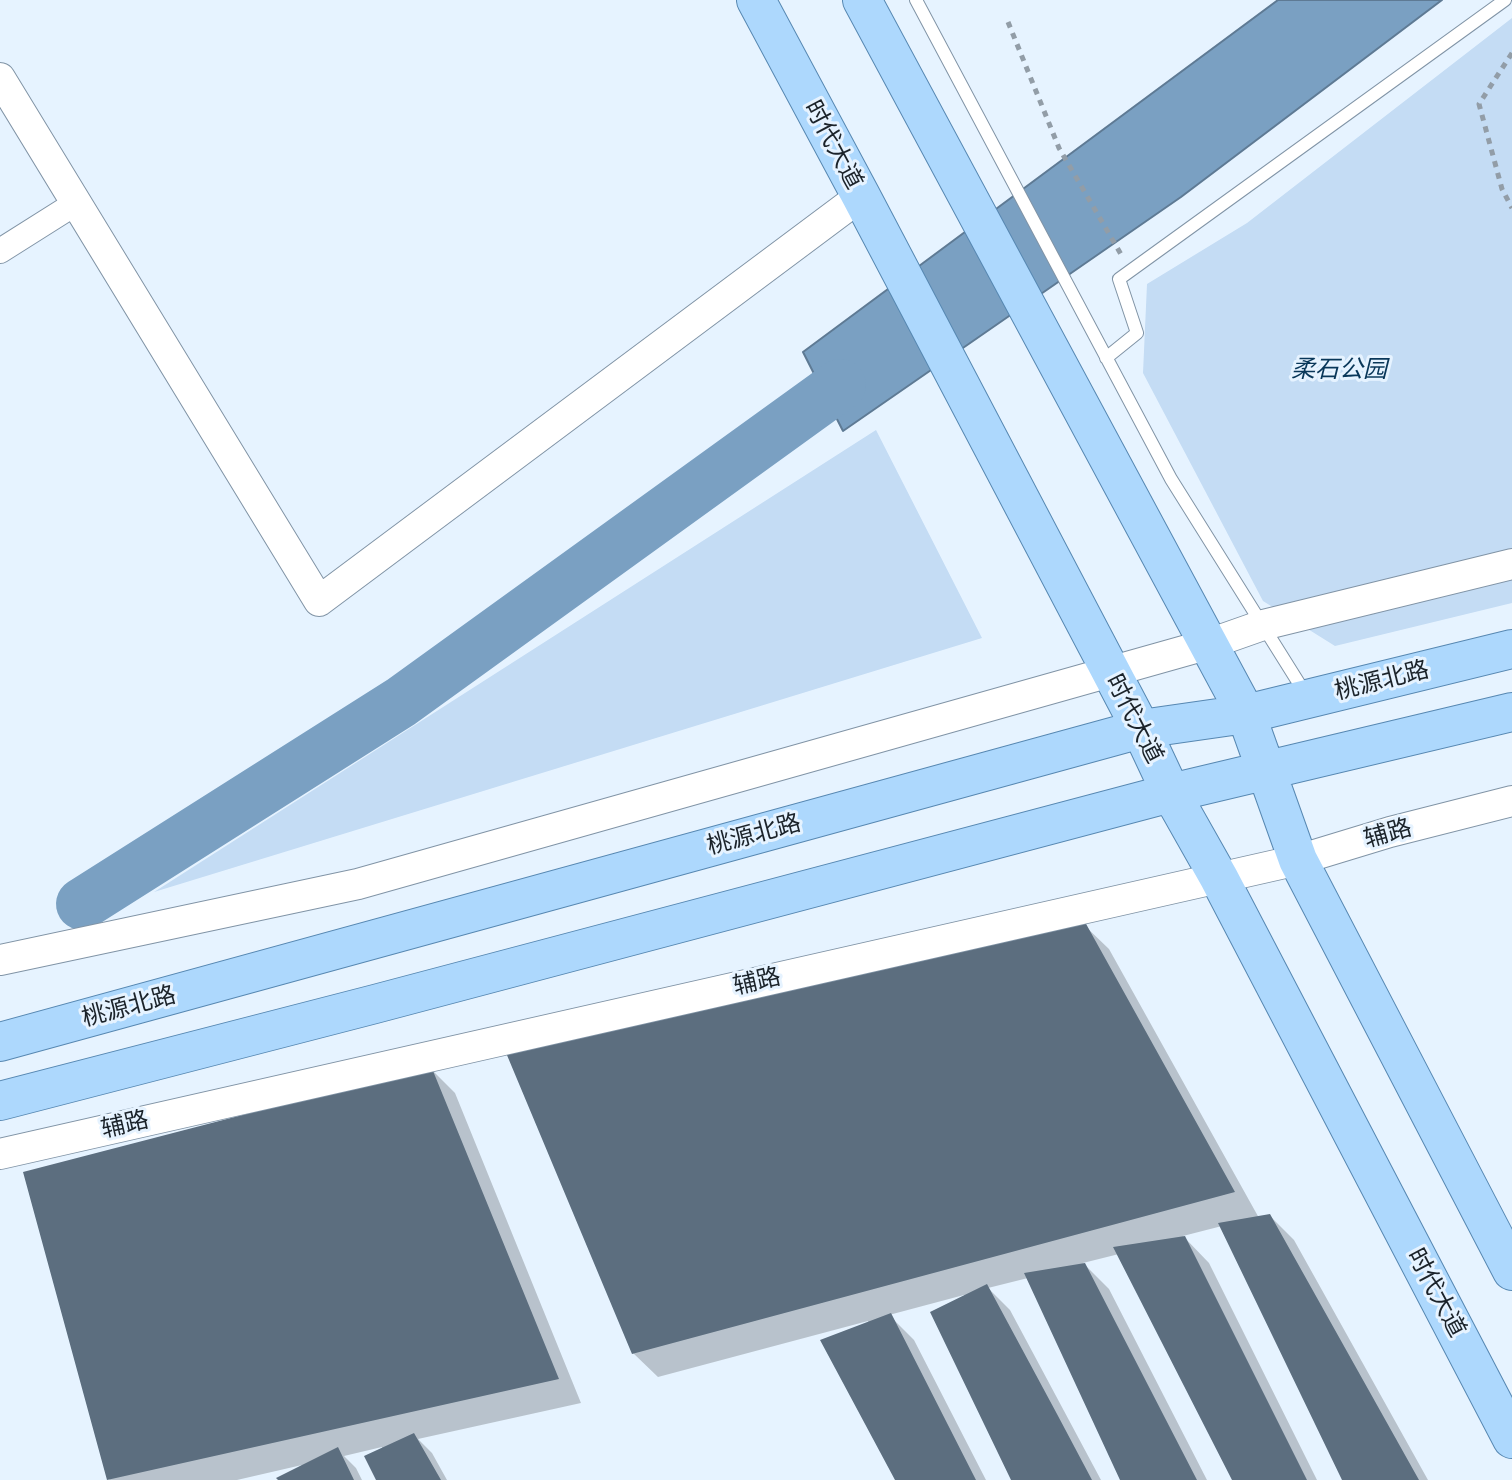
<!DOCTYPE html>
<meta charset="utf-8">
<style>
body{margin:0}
canvas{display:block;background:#e6f3ff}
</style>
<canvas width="1512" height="1480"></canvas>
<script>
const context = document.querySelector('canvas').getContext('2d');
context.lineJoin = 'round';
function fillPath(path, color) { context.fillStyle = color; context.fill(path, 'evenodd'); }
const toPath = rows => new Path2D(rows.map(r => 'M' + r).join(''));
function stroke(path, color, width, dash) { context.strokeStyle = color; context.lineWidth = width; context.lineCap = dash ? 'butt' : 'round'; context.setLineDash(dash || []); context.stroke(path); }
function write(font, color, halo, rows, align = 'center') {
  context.font = font + ' "IBM Plex Serif","Noto Sans SC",serif'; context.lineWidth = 6; context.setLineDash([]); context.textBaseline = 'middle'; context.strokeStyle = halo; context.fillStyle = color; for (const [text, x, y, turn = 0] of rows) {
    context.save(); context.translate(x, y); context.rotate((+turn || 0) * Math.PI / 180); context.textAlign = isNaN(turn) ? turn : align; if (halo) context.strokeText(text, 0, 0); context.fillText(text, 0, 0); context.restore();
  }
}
fillPath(toPath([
 [1512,18,1512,603,1335,646,1263,601,1143,373,1147,284,1247,223],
 [876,430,982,638,154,892]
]), '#c4dcf4');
const water = toPath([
 [1278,0,1442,0,1181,197,843,431,803,352,1278,0]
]);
fillPath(water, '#7aa0c2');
stroke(water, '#5e7a94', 2);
fillPath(toPath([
 [1084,925,1109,949,1259,1218,1270,1216,1294,1240,1428,1480,1345,1480,1222,1226,1183,1236,1209,1263,1317,1480,1235,1480,1119,1254,1083,1263,1109,1289,1207,1480,1123,1480,1028,1278,988,1288,1010,1310,1101,1480,1013,1480,964,1295,889,1315,914,1340,986,1480,898,1480,868,1321,658,1377,633,1353],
 [430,1068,455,1093,581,1403,418,1439,432,1453,447,1480,378,1480,382,1447,344,1456,356,1468,362,1480,280,1480,302,1465,237,1480,109,1480]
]), '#0003');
stroke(toPath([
 [82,904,401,702,840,385]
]), '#7aa0c2', 52);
fillPath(toPath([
 [1085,922,1235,1192,632,1354,504,1048],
 [431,1066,559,1379,107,1480,23,1172],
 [1270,1214,1419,1480,1342,1480,1218,1223],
 [1185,1236,1307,1480,1232,1480,1113,1247],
 [1085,1263,1197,1480,1120,1480,1024,1273],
 [987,1284,1057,1414,1092,1480,1011,1480,930,1312],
 [891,1313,976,1480,895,1480,820,1340],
 [414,1433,441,1480,376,1480,364,1456],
 [338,1447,354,1480,278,1480,276,1478]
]), '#5c6e7f');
const service = toPath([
 [916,0,1171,479,1305,693],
 [1106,358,1137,333,1119,279,1505,0]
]);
const minor = toPath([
 [0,251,76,203]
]);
const tertiary = toPath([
 [0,78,319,601,861,196],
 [0,960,358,884,1209,644,1263,625,1512,564],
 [0,1154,1298,860,1390,832,1512,801]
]);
const primary = toPath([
 [756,0,861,196,1141,729,1171,793,1219,878,1512,1439],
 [862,0,1246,714,1298,860,1512,1271],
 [0,1042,1141,729,1246,714,1512,649],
 [0,1101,375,1004,1171,793,1512,712]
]);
stroke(service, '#8194a6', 14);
stroke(minor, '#8194a6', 26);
stroke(tertiary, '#8194a6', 32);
stroke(primary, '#5788b2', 40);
stroke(toPath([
 [1008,22,1059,148,1122,256],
 [1512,53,1479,104,1502,189,1512,208]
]), '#929da7', 5, [6, 6]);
stroke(service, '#fff', 12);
stroke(minor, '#fff', 24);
stroke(tertiary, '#fff', 30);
stroke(primary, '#add8fd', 38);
write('24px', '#1b232a', '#e6f3ff', [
 ["时代大道",833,145,62],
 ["桃源北路",1382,681,-14],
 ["时代大道",1134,719,63],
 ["辅路",1388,834,-16],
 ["桃源北路",754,835,-15],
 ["辅路",757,982,-13],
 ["桃源北路",129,1007,-15],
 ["辅路",125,1125,-13],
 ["时代大道",1436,1293,62]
]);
write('italic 24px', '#093759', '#e6f3ff', [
 ["柔石公园",1339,370]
]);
</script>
